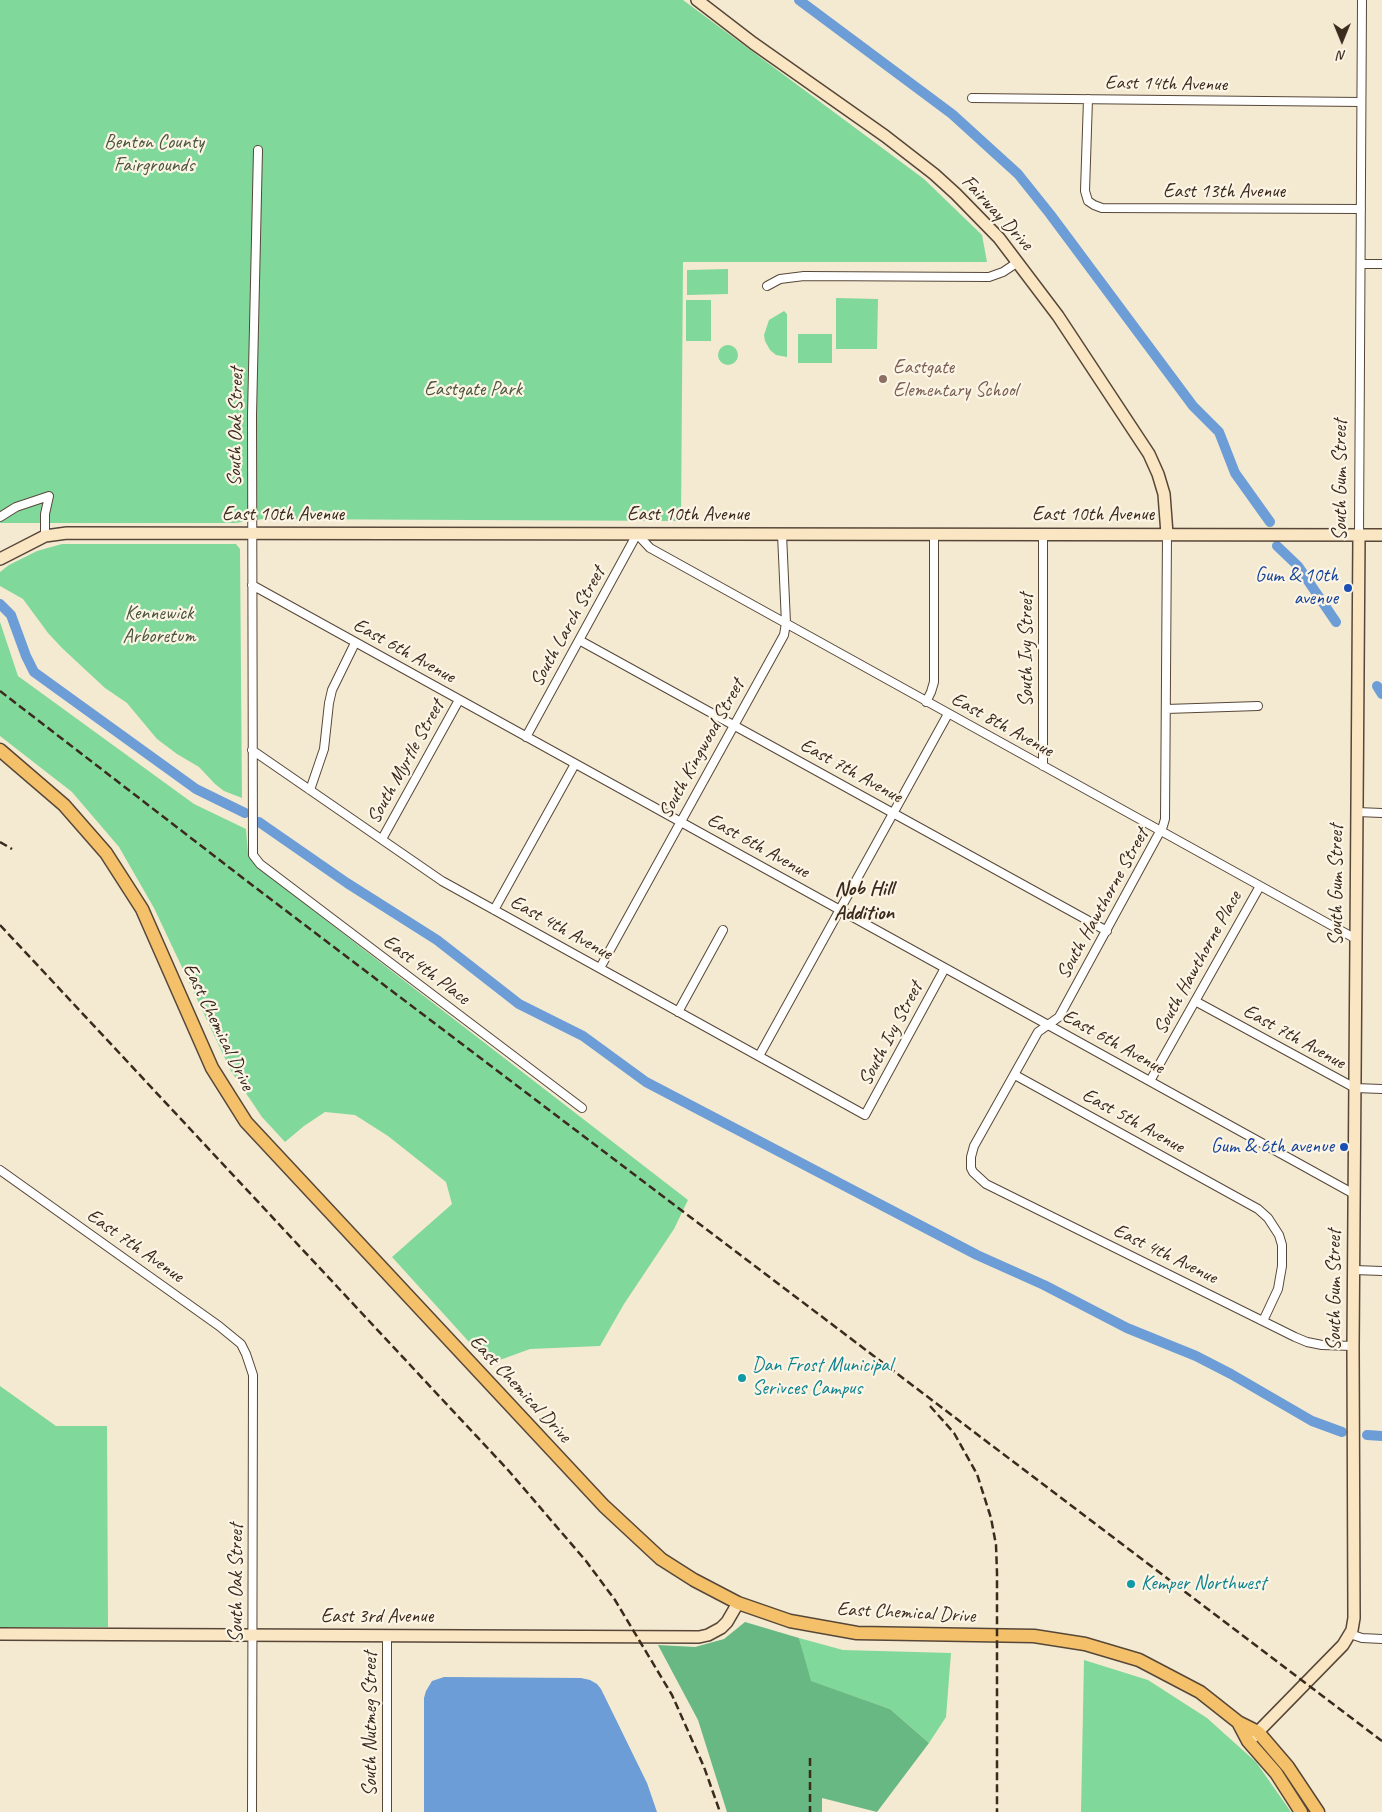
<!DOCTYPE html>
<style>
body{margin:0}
#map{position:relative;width:1382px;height:1812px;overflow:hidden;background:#f4ead1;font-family:Caveat,sans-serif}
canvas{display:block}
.north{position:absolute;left:1317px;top:15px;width:50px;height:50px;-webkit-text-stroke:4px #fcf5e5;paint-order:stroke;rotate:180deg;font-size:14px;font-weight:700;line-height:20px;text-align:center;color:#3b2a1e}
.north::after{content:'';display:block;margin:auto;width:18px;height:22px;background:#3b2a1e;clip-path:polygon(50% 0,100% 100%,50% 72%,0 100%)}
</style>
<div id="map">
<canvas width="1382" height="1812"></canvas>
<div class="north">N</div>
</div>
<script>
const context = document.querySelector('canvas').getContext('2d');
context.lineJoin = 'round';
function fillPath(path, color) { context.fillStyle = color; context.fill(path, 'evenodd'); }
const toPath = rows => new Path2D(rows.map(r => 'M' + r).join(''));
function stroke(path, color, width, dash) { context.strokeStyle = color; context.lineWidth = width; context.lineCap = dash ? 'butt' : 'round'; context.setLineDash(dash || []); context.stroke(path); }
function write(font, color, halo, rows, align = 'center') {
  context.font = font + ' Caveat,sans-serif'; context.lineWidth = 4.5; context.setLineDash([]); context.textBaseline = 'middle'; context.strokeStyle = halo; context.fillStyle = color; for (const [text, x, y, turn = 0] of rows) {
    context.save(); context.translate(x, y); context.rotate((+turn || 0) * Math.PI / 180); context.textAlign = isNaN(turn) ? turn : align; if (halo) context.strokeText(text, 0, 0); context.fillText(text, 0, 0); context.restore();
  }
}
fillPath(toPath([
 [0,0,683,0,924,179,982,235,987,262,683,262,681,521,263,519,235,523,0,523],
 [728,269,728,294,687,295,687,270],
 [836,298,878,299,877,349,836,349],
 [686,300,711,300,711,341,686,341],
 [784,311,787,314,787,357,776,355,770,350,765,341,764,335,769,320],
 [798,334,832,334,832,363,798,363],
 '718 355a10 10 0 1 1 20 0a10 10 0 1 1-20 0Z',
 [62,544,236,544,240,549,242,798,224,791,215,784,199,767,177,754,157,739,127,703,105,688,62,648,48,633,23,599,0,586,0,572,9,565,37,551],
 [0,622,18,676,194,804,246,829,248,853,257,867,688,1200,674,1229,624,1304,600,1346,530,1349,489,1364,392,1257,452,1204,446,1182,388,1136,355,1115,325,1112,304,1126,285,1142,262,1117,231,1071,154,908,119,847,72,792,0,736],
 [0,1386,56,1426,107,1426,108,1627,0,1627],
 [799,1638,843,1650,951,1653,946,1717,929,1743,890,1709,810,1681],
 [1084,1660,1148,1680,1207,1718,1256,1762,1291,1812,1081,1812]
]), '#81d89b');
fillPath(toPath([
 [745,1622,799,1638,811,1681,890,1709,929,1743,877,1812,822,1798,822,1812,727,1812,698,1720,658,1645,695,1647,724,1639]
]), '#68b883');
fillPath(toPath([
 [444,1677,581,1678,590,1680,597,1684,601,1689,647,1783,657,1812,424,1812,424,1698,426,1691,432,1681]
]), '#6c9dd6');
stroke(toPath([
 [799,0,952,114,1018,174,1050,214,1193,406,1219,432,1235,473,1270,522],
 [1277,546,1298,566,1336,622],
 [0,604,11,615,26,656,34,672,196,789,245,813],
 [1377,686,1382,694],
 [259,822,347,883,437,940,519,1004,583,1036,646,1082,977,1255,1044,1285,1127,1328,1196,1356,1231,1374,1312,1421,1342,1432],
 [1367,1435,1382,1436]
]), '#6c9dd6', 10);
const street = toPath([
 [972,98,1361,102],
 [1088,99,1085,191,1088,201,1094,205,1102,208,1361,209],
 [258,150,252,415,253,855,260,864,582,1108],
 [1361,264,1382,264],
 [767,286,780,279,804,276,989,277,1003,272,1018,262],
 [0,517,16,507,49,496,45,514,45,536],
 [1167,534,1165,819,1163,826,1059,1017,1038,1032,974,1146,971,1157,971,1168,973,1172,986,1184,1295,1337,1307,1342,1322,1345,1353,1346],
 [1359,535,1362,0],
 [252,585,1354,1194],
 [579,640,1107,931],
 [926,702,931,692,934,682,934,534],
 [1166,709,1258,706],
 [526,737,637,534,650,548,1356,939],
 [252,750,442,881,865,1115,945,968],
 [1043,766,1043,534],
 [310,790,324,749,329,703,332,690,355,643],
 [1357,812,1382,813],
 [382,839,459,700],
 [494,910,575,764],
 [600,968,784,635,786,623,782,534],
 [1195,1001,1355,1088,1382,1089],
 [678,1012,723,930],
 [759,1056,948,714],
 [1015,1075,1258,1209,1268,1218,1279,1235,1282,1245,1282,1266,1278,1289,1263,1321],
 [1150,1081,1260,886],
 [0,1170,219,1326,241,1344,246,1354,253,1375,252,1812],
 [1354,1270,1382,1271],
 [1350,1634,1362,1638,1382,1639],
 [387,1812,387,1636]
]);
const secondary = toPath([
 [697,0,753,43,885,136,934,174,956,194,999,238,1058,316,1149,454,1158,474,1164,494,1167,534],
 [0,559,45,536,67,533,1382,535],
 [0,1634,699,1637,708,1635,721,1628,727,1622,738,1603],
 [1252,1738,1343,1645,1352,1630,1354,1618,1353,1346,1359,535]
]);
const primary = toPath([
 [0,750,64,805,106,853,142,909,212,1068,246,1122,604,1506,661,1559,694,1580,738,1603,790,1621,857,1633,1034,1636,1085,1644,1139,1660,1200,1692,1238,1722,1258,1732,1288,1767,1318,1812],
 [1238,1722,1248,1741,1276,1773,1301,1812]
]);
stroke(street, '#574739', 10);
stroke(secondary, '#574739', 14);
stroke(primary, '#574739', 15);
stroke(street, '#fff', 8);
stroke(secondary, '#fbe6c3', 11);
stroke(primary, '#f4c16a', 12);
stroke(toPath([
 [0,691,252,885,1382,1741],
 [0,842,12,849],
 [0,925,508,1470,586,1561,615,1600,672,1695,704,1767,720,1812],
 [930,1406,954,1433,977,1474,991,1518,996,1545,997,1573,997,1812],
 [810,1758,810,1812]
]), '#3b2a1e', 2.5, [8, 4]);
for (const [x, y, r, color] of [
 [883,379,5,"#8d6e63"],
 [1348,588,5,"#1a4fb4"],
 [1344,1147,5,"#1a4fb4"],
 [742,1378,5,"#0f9aa8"],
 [1131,1584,5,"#0f9aa8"]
]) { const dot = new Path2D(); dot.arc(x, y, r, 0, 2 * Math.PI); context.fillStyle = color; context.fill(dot); stroke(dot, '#fcf5e5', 2); }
write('20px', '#3b2a1e', '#fcf5e5', [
 ["East 14th Avenue",1166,84,1],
 ["East 13th Avenue",1224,192],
 ["Fairway Drive",997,213,47],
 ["South Oak Street",236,427,-89],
 ["South Gum Street",1341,480,-90],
 ["East 10th Avenue",283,515],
 ["East 10th Avenue",688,515],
 ["East 10th Avenue",1093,515],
 ["South Larch Street",568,627,-61],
 ["South Ivy Street",1027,650,-90],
 ["East 6th Avenue",404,651,29],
 ["East 8th Avenue",1002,725,29],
 ["South Kingwood Street",702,749,-61],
 ["South Myrtle Street",406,762,-61],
 ["East 7th Avenue",851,771,29],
 ["East 6th Avenue",758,846,29],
 ["South Gum Street",1337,885,-90],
 ["South Hawthorne Street",1103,904,-61],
 ["East 4th Avenue",561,928,29],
 ["South Hawthorne Place",1198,963,-61],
 ["East 4th Place",426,970,37],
 ["East Chemical Drive",218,1027,64],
 ["South Ivy Street",891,1034,-62],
 ["East 7th Avenue",1294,1037,29],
 ["East 6th Avenue",1113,1042,29],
 ["East 5th Avenue",1133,1121,29],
 ["East 7th Avenue",135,1246,35],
 ["East 4th Avenue",1165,1254,26],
 ["South Gum Street",1335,1290,-90],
 ["East Chemical Drive",520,1389,47],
 ["South Oak Street",237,1583,-90],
 ["East Chemical Drive",906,1613,3],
 ["East 3rd Avenue",377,1617],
 ["South Nutmeg Street",371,1724,-90]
]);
write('20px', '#4c563d', '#fcf5e5', [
 ["Benton County",154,143],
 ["Fairgrounds",154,166],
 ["Eastgate Park",473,390],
 ["Kennewick",159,614],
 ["Arboretum",159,637]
]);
write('20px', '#785e54', '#fcf5e5', [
 ["Eastgate",893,368],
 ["Elementary School",893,391]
], 'left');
write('20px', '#164399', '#fcf5e5', [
 ["Gum & 10th",1338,576],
 ["avenue",1338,599],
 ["Gum & 6th avenue",1334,1147]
], 'right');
write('20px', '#0d838f', '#fcf5e5', [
 ["Dan Frost Municipal",752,1366],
 ["Serivces Campus",752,1389],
 ["Kemper Northwest",1141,1584]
], 'left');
write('bold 21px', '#3b2a1e', '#fcf5e5', [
 ["Nob Hill",864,889],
 ["Addition",864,913]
]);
</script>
